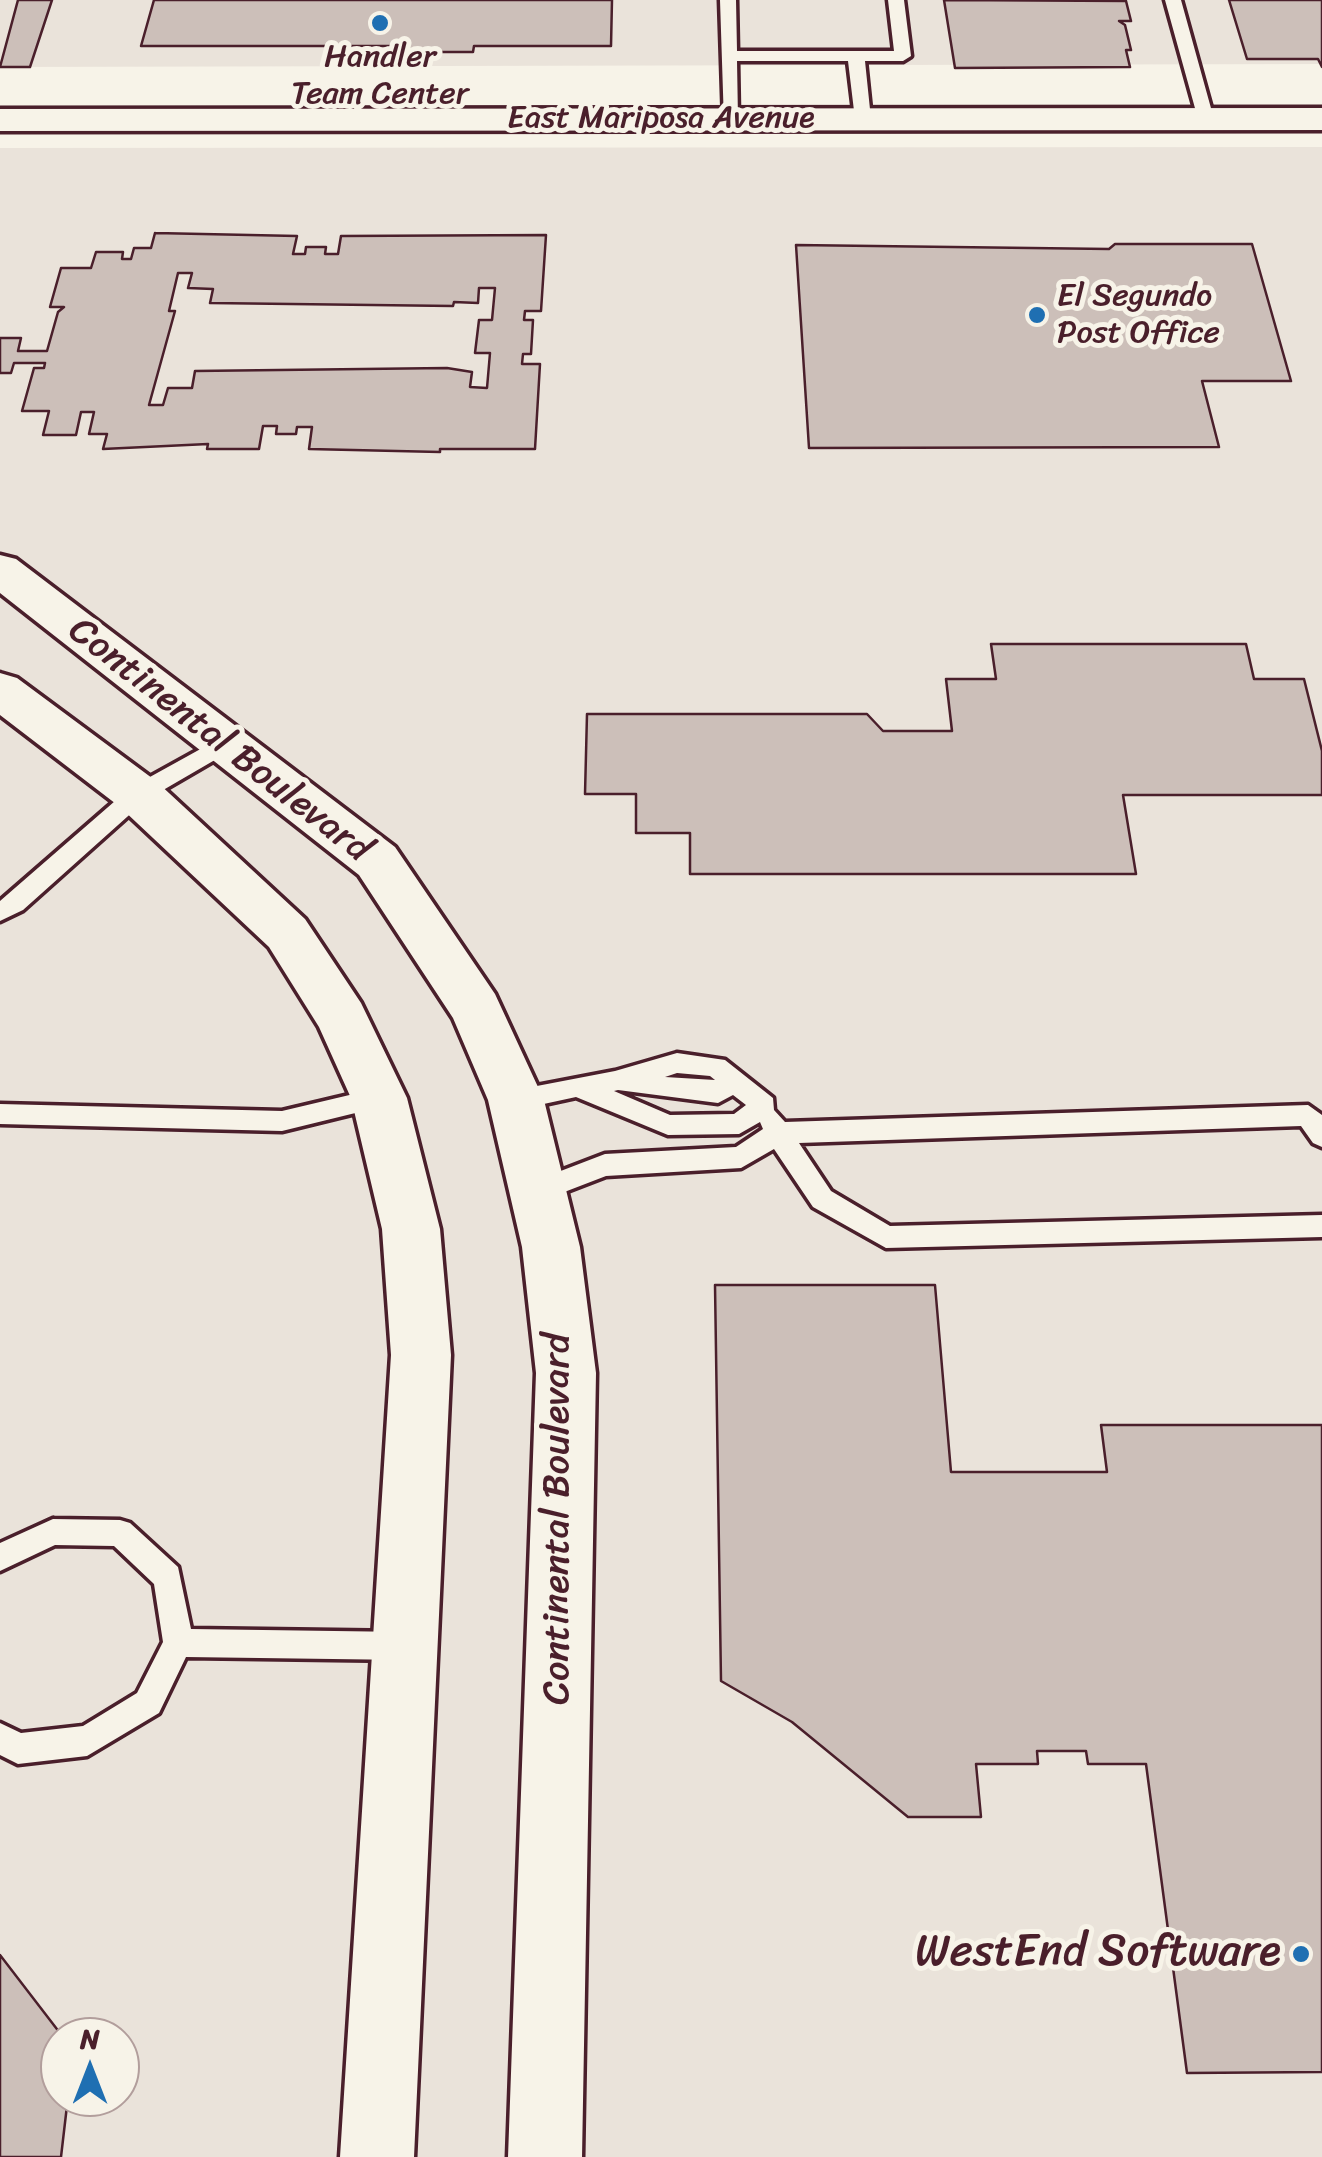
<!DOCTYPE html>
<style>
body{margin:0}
#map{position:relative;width:1322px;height:2157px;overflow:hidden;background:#f7f3e8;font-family:Sriracha,sans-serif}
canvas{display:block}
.north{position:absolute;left:40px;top:2017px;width:100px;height:100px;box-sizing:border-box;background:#f7f3e8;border:2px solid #b29e9c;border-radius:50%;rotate:0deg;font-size:28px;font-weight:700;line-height:40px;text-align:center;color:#4a1f2b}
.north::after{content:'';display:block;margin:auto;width:35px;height:45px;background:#1f6fb2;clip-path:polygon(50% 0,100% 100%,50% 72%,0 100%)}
</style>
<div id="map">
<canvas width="1322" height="2157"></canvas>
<div class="north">N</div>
</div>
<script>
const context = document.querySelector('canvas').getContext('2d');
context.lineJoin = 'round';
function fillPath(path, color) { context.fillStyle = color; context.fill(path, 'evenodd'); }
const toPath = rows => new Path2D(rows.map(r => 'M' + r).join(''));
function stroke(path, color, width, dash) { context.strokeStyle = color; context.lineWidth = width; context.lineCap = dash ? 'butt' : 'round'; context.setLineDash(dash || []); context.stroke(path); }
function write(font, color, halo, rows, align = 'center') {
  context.font = font + ' Sriracha,sans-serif'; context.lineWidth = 10; context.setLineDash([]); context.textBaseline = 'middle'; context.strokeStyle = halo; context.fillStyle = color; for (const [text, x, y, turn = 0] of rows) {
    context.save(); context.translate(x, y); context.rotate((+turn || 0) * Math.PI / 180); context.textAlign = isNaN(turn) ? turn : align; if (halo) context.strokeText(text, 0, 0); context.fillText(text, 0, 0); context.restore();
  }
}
fillPath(toPath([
 [0,0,1322,0,1322,64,0,67],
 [1322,147,1322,2157,0,2157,0,148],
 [60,2037,120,2037,120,2097,60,2097]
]), '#eae3da');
const building = toPath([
 [18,0,52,0,30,67,0,67,18,0],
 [154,0,612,0,611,46,474,46,473,52,399,52,400,46,141,46,154,0],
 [944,0,1126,1,1131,21,1119,21,1125,25,1131,50,1126,50,1130,67,955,68,944,0],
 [1229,0,1322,0,1322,67,1318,59,1247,59,1229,0],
 [155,233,297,236,293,254,305,254,306,247,326,247,325,254,338,254,341,236,546,235,541,311,525,311,524,320,533,320,531,354,523,354,522,364,540,364,535,449,440,449,440,452,309,449,312,427,297,427,296,434,276,434,277,426,263,426,259,449,207,449,208,444,103,449,107,434,89,434,94,412,81,412,76,435,43,435,49,411,22,411,34,368,44,368,45,363,14,363,11,373,0,373,0,338,21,338,18,351,47,351,58,312,64,307,50,307,61,268,91,268,96,252,123,252,122,259,131,259,134,248,151,248,155,233],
 [178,273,192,273,188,288,213,289,210,303,453,306,454,302,478,303,479,288,495,288,492,320,479,320,475,353,490,353,487,388,470,387,472,372,447,368,195,371,192,388,168,388,163,405,149,405,175,311,169,311,178,273],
 [1115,244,1252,244,1291,381,1202,381,1219,447,809,448,796,245,1109,249,1115,244],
 [991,644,1246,644,1254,679,1304,679,1322,751,1322,795,1123,795,1136,874,690,874,690,833,636,833,636,794,585,794,587,714,867,714,883,731,952,731,946,679,996,679,991,644],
 [715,1285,935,1285,951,1472,1107,1472,1101,1425,1322,1425,1322,2072,1187,2073,1146,1764,1088,1764,1086,1751,1037,1751,1038,1764,976,1764,981,1817,908,1817,792,1722,721,1681,715,1285],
 [0,1955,63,2037,60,2097,68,2097,61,2157,0,2157,0,1955]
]);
fillPath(building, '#ccbfb9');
stroke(building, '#4a1f2b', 2.5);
const service = toPath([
 [720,0,736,0,737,51,894,51,888,0,904,0,911,56,903,61,865,61,871,119,863,124,855,119,848,61,737,61,738,119,724,123,720,0],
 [1165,0,1181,0,1214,119,1212,123,1198,119,1165,0],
 [224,736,232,738,235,744,232,750,146,800,23,910,0,921,0,901,130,788,224,736],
 [677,1053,725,1060,773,1098,774,1110,785,1122,1308,1105,1322,1115,1322,1147,1313,1143,1301,1126,799,1143,831,1191,890,1226,1322,1215,1322,1237,886,1248,813,1207,774,1149,741,1168,606,1176,541,1201,532,1198,528,1190,532,1182,605,1154,736,1147,763,1129,760,1122,739,1134,668,1135,576,1097,516,1110,507,1107,503,1100,507,1093,516,1090,615,1071,677,1053],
 [677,1073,710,1076,715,1080,665,1077,677,1073],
 [618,1090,718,1103,733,1095,746,1105,734,1114,670,1115,614,1091,618,1090],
 [379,1088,388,1091,392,1098,388,1105,282,1131,0,1124,0,1104,282,1111,379,1088],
 [53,1519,120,1520,130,1523,178,1567,191,1629,406,1632,417,1636,421,1646,417,1656,406,1660,186,1657,159,1713,87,1756,18,1764,0,1755,0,1723,21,1733,83,1726,137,1693,163,1642,154,1584,114,1546,55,1545,0,1571,0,1543,53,1519]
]);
const tertiary = toPath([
 [1322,108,1322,130,0,131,0,109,1322,108],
 [0,555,16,559,395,847,495,994,544,1100,580,1247,596,1373,582,2157,508,2157,536,1373,522,1247,488,1100,453,1018,359,875,0,593,0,555],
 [0,673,17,678,156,781,305,919,361,1003,407,1098,440,1229,451,1355,414,2157,340,2157,391,1355,382,1229,351,1098,319,1027,269,947,120,807,0,715,0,673]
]);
stroke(service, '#4a1f2b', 7);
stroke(tertiary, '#4a1f2b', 7);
fillPath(service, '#f7f3e8');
fillPath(tertiary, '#f7f3e8');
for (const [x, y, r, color] of [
 [380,23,10,"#1f6fb2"],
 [1037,315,10,"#1f6fb2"],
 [1301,1954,10,"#1f6fb2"]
]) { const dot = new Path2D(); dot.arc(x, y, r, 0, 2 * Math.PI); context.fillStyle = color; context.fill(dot); stroke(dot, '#f7f3e8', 4); }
write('32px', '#4a1f2b', '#f7f3e8', [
 ["Handler",380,58],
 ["Team Center",380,95],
 ["El Segundo",1057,297,"left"],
 ["Post Office",1057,334,"left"]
]);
write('32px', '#4a1f2b', '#f7f3e8', [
 ["East Mariposa Avenue",661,119]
]);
write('38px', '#4a1f2b', '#f7f3e8', [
 ["Continental Boulevard",219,741,38],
 ["Continental Boulevard",558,1519,-90]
]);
write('45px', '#4a1f2b', '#f7f3e8', [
 ["WestEnd Software",1281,1954]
], 'right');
</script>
